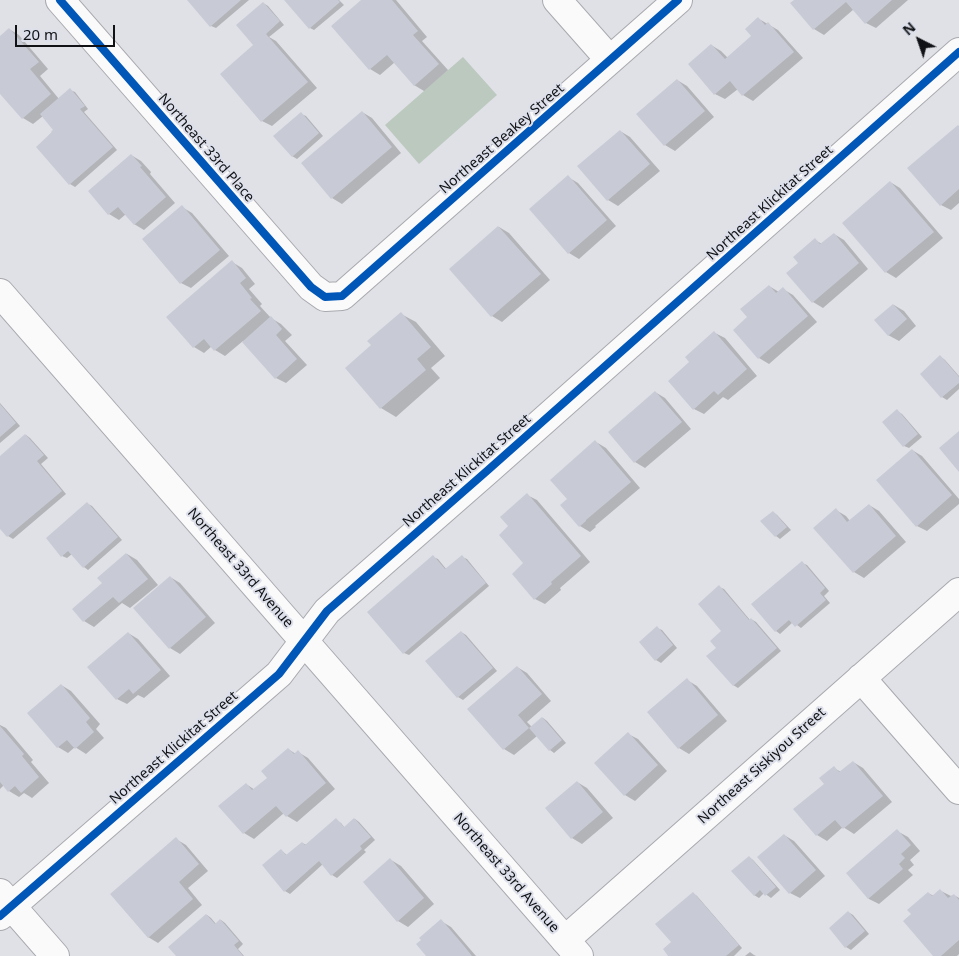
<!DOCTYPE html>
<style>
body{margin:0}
#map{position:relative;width:959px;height:956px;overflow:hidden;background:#e0e1e7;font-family:"Noto Sans",sans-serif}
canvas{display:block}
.north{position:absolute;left:894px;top:15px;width:50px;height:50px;-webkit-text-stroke:4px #dde0ea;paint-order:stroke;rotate:319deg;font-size:14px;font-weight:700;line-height:20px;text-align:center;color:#111216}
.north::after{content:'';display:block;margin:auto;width:18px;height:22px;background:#111216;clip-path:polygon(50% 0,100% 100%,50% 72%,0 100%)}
.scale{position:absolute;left:15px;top:25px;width:100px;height:22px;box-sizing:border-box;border:2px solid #111216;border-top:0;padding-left:6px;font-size:15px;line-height:18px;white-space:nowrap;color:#111216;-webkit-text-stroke:4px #dde0ea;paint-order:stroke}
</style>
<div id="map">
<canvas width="959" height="956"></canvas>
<div class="north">N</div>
<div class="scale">20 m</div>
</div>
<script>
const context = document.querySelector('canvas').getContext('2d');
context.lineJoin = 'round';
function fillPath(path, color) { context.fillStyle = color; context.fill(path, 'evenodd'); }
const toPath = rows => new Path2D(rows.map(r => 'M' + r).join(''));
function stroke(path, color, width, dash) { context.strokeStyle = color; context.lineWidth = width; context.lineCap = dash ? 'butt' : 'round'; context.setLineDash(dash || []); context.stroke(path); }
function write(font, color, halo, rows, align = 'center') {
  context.font = font + ' "Noto Sans",sans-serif'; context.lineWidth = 4; context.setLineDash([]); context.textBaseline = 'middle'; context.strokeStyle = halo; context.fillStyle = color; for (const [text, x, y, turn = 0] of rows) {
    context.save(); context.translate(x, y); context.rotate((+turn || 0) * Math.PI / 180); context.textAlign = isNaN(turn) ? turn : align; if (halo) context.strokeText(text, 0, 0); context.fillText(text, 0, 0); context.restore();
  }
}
fillPath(toPath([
 [463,57,497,95,419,164,385,125]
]), '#bcc9bf');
fillPath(toPath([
 [189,0,249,0,216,28,211,26],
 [286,0,339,0,344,5,314,30,310,28],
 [363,0,396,0,427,37,422,41,448,70,424,91,414,85,395,62,380,75,370,69,332,26],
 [796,0,908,0,876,28,866,23,854,9,824,35,814,29,792,3],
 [263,3,268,6,284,25,269,37,276,41,317,88,272,126,262,121,255,45],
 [759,19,778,30,803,58,753,101,743,95,738,89,725,99,715,94,711,45,721,51,728,58,753,36],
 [9,29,19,35,48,69,40,76,59,99,70,90,75,92,88,109,84,112,117,150,75,187,70,184,38,147,54,130,43,116,33,124,23,118,0,92,0,37],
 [677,80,687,86,714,117,675,151,665,145],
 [362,112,372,118,401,153,342,204,332,198],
 [301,114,306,116,323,136,297,159,292,156],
 [959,127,959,203,951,210,941,205],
 [620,131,630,137,660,171,618,206,608,200,579,166],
 [131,155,141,161,151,172,150,174,175,203,144,230,134,224,126,214,119,220,109,214],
 [568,177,578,183,616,226,579,259,569,253],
 [890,182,900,188,943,238,896,278,886,272],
 [182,207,192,213,229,256,191,288,181,283],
 [499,227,509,233,550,280,502,322,492,316,451,269],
 [834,234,844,240,868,269,823,308,813,302,800,263,815,240,822,244],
 [232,262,242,268,255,284,249,289,262,304,260,306,271,318,281,324,292,335,285,341,307,365,286,383,276,378,243,341,225,356,215,350,212,346,204,353,194,347,168,317],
 [769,286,779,292,783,289,793,295,817,322,769,364,759,358,735,330,749,317],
 [894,305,904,311,916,326,899,341,888,335],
 [401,314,416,322,445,356,431,368,440,378,396,417,381,408,372,345],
 [715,333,725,338,757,376,728,400,723,397,704,414,694,409,690,362],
 [941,357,945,360,959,376,959,389,947,400,942,397,921,374],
 [655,392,665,398,691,429,645,468,635,462,609,432],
 [0,403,20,426,0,443],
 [897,411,902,414,922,437,909,448,904,446],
 [26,435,30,438,48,458,41,464,66,494,13,539,8,536,0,527,0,458],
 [596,442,606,448,640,488,595,526,596,527,590,532,580,526,561,505,569,499],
 [912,450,922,456,959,499,959,504,927,531,917,526],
 [527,495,537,500,590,562,560,588,561,590,545,604,535,599,525,563,510,527],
 [88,504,92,506,122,540,88,570,84,567,72,554,67,558,62,556],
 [869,505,879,511,906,542,864,578,854,572,836,510,846,516,850,521],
 [773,512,777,515,791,530,780,539,776,536,762,521],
 [127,554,137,560,158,585,130,608,122,603,94,627,84,621,103,583],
 [433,557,438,559,447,570,462,557,467,559,489,586,409,655,404,653],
 [802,563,807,565,829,591,824,596,830,603,801,628,793,622,780,634,776,631],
 [170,577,180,583,215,623,180,654,170,648],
 [719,587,724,589,750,620,751,619,756,622,781,651,738,688,733,685,718,648,723,631],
 [657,628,662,630,677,648,661,663,656,660],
 [461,632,466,635,497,671,463,700,458,697,427,661],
 [128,633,138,639,170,676,144,698,138,695,127,704,117,699],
 [517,667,527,673,551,701,527,722,532,727,543,718,547,721,566,743,554,753,550,750,537,736,514,755,504,749,469,709],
 [687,680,697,686,727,721,689,754,679,748],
 [61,685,71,691,100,724,96,729,104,738,86,754,75,747,68,753,58,747],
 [0,725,6,728,33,760,31,762,49,783,32,798,24,793,19,797,9,791,4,785,0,789],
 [628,734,638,739,667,771,635,801,625,795],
 [288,749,296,754,298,752,308,758,335,789,297,822,287,816,284,813,254,839,244,833,220,806,246,784,255,790,269,778],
 [853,762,863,768,892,802,854,834,843,827,827,841,817,835,826,784,834,768,841,772],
 [577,782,587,788,613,818,582,844,572,838],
 [355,819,359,822,375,840,364,850,366,852,337,878,332,875,323,864,290,894,285,891,281,850,288,856,302,843,307,845,336,820,341,823,345,828],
 [897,831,908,837,920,851,910,860,914,865,908,870,913,875,879,904,869,899,848,874],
 [784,835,794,841,825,876,800,898,790,893],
 [176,839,186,845,208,871,188,888,202,905,158,943,148,937],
 [749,857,753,860,780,890,771,898,764,893,759,898,754,895],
 [391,860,401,866,434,904,408,927,398,921],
 [941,891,951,896,954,895,959,898,959,954,957,956,935,956,928,893,934,896],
 [693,893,697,896,742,948,734,956,670,956,673,942],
 [848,912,853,915,869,934,851,950,846,947,830,928],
 [207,915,211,918,216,924,221,920,225,923,243,944,238,949,244,956,178,956],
 [441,921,451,927,476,956,428,956],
 [750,952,754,955,756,956,745,956]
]), '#0003');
fillPath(toPath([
 [187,0,241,0,210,27],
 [284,0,338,0,340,2,309,29],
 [361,0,392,0,418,31,413,35,439,64,414,86,387,55,369,70,331,26],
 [794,0,892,0,865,24,846,2,813,30,790,3],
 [263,2,280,21,266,34,308,82,261,122,220,74,253,45,236,25],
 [758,17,765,25,768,22,794,52,742,96,730,81,714,95,688,64,711,44,725,59,751,36,745,29],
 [9,28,39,62,30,69,51,94,22,119,0,94,0,36],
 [677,79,705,111,664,146,636,114],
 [70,88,85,106,80,109,113,147,69,185,36,147,52,132,51,131,53,130,40,114],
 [362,111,392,147,331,199,301,163],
 [301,112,319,133,292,157,273,136],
 [958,125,959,126,959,189,940,206,907,168],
 [620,130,650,164,607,201,577,166],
 [131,154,142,166,140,167,166,197,134,225,118,207,108,215,88,191],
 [568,175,607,220,568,254,529,209],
 [890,181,934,232,885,273,842,223],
 [182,205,220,250,180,284,142,239],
 [498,226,541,274,491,317,449,269],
 [834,233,859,263,812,303,786,273,798,263,793,257,815,238,820,244],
 [232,260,246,278,240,283,252,298,250,299,261,311,214,351,204,339,193,348,166,317],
 [769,285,776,293,783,287,808,316,758,359,733,330,747,317,740,309],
 [893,304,907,319,888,336,874,320],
 [401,312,431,347,417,359,426,370,380,409,345,368,371,345,367,341],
 [271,316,282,329,276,335,297,359,275,379,242,342],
 [714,331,747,369,718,395,714,391,693,410,668,381,689,362,685,357],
 [940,355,959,377,959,383,941,398,920,374],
 [655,391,682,422,634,463,608,432],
 [0,404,16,423,0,437],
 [897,409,918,434,903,447,882,422],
 [959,431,959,472,939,448],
 [25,434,44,455,37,461,62,491,7,537,0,529,0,456],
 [595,440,631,482,586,520,586,521,579,527,560,505,567,499,550,480],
 [912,449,952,495,916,527,876,480],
 [527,493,581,556,551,582,552,584,534,600,512,574,523,563,499,535,508,526,500,517],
 [87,502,118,537,83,568,68,551,61,557,46,538],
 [869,504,896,536,853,573,813,528,836,508,847,522],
 [773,511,787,527,775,537,760,521],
 [126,553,148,579,119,603,113,597,83,622,72,609,102,583,97,578],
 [433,555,445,569,462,555,486,583,403,654,367,612],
 [802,561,825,588,820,593,826,600,795,627,789,620,775,632,751,604],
 [170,576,206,617,169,649,133,608],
 [719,585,749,620,751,618,777,648,733,686,706,656,716,648,710,641,721,631,698,604],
 [657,626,673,645,655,661,639,642],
 [461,631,493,668,457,698,425,661],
 [128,632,161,670,133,694,129,689,116,700,87,667],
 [517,666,542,694,518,715,529,728,503,750,467,709],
 [687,678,718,715,678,749,647,712],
 [61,684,90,718,86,722,94,732,75,749,67,740,57,748,27,713],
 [542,717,562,740,549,751,529,728],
 [0,726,24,754,22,756,39,777,21,793,15,786,8,792,0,782],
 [628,732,658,765,624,796,594,763],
 [288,748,294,754,298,750,326,783,286,817,276,806,243,834,218,806,246,783,252,790,267,778,261,771],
 [853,761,883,796,843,829,835,820,816,836,793,809,824,784,819,778,834,766,839,772],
 [577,781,603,812,571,839,545,808],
 [336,818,344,827,354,818,371,837,360,846,362,849,331,876,319,861,284,892,262,865,281,849,286,855,302,842,305,845],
 [897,829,911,845,901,854,905,858,899,864,903,869,868,899,846,873],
 [784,834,816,870,789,894,757,857],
 [176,837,199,864,179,882,193,899,148,938,110,894],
 [749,856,776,887,765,896,760,890,754,896,731,871],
 [390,858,424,898,397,922,363,882],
 [940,889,948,898,954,894,959,900,959,940,941,956,933,956,903,921,911,914,907,910,928,892,932,896],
 [693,892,739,945,726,956,668,956,663,949,671,942,655,924],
 [848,911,865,931,845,948,829,928],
 [206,914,215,924,220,919,239,941,234,945,243,956,176,956,168,947],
 [441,919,464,946,472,956,426,956,416,944,421,940,419,938]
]), '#c8cbd5');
const minor = toPath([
 [60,0,311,287,325,297,342,296,678,0],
 [557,0,610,60],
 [861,678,959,790],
 [0,893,55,956],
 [0,916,279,674,327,611,488,470,959,52],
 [565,940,959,592]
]);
const major = toPath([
 [0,293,579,956]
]);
stroke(minor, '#a8a9ae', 30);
stroke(major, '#a8a9ae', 30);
stroke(minor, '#fafafb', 28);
stroke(major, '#fafafb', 28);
stroke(toPath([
 [60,0,311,287,325,297,342,296,678,0],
 [0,916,279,674,327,611,488,470,959,52]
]), '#0057b8', 8);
write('14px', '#111216', '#dde0ea', [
 ["Northeast Beakey Street",502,139,-41],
 ["Northeast 33rd Place",206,148,49],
 ["Northeast Klickitat Street",770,203,-42],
 ["Northeast Klickitat Street",467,471,-41],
 ["Northeast 33rd Avenue",240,568,49],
 ["Northeast Klickitat Street",174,748,-41],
 ["Northeast Siskiyou Street",762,766,-42],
 ["Northeast 33rd Avenue",506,873,49]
]);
</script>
